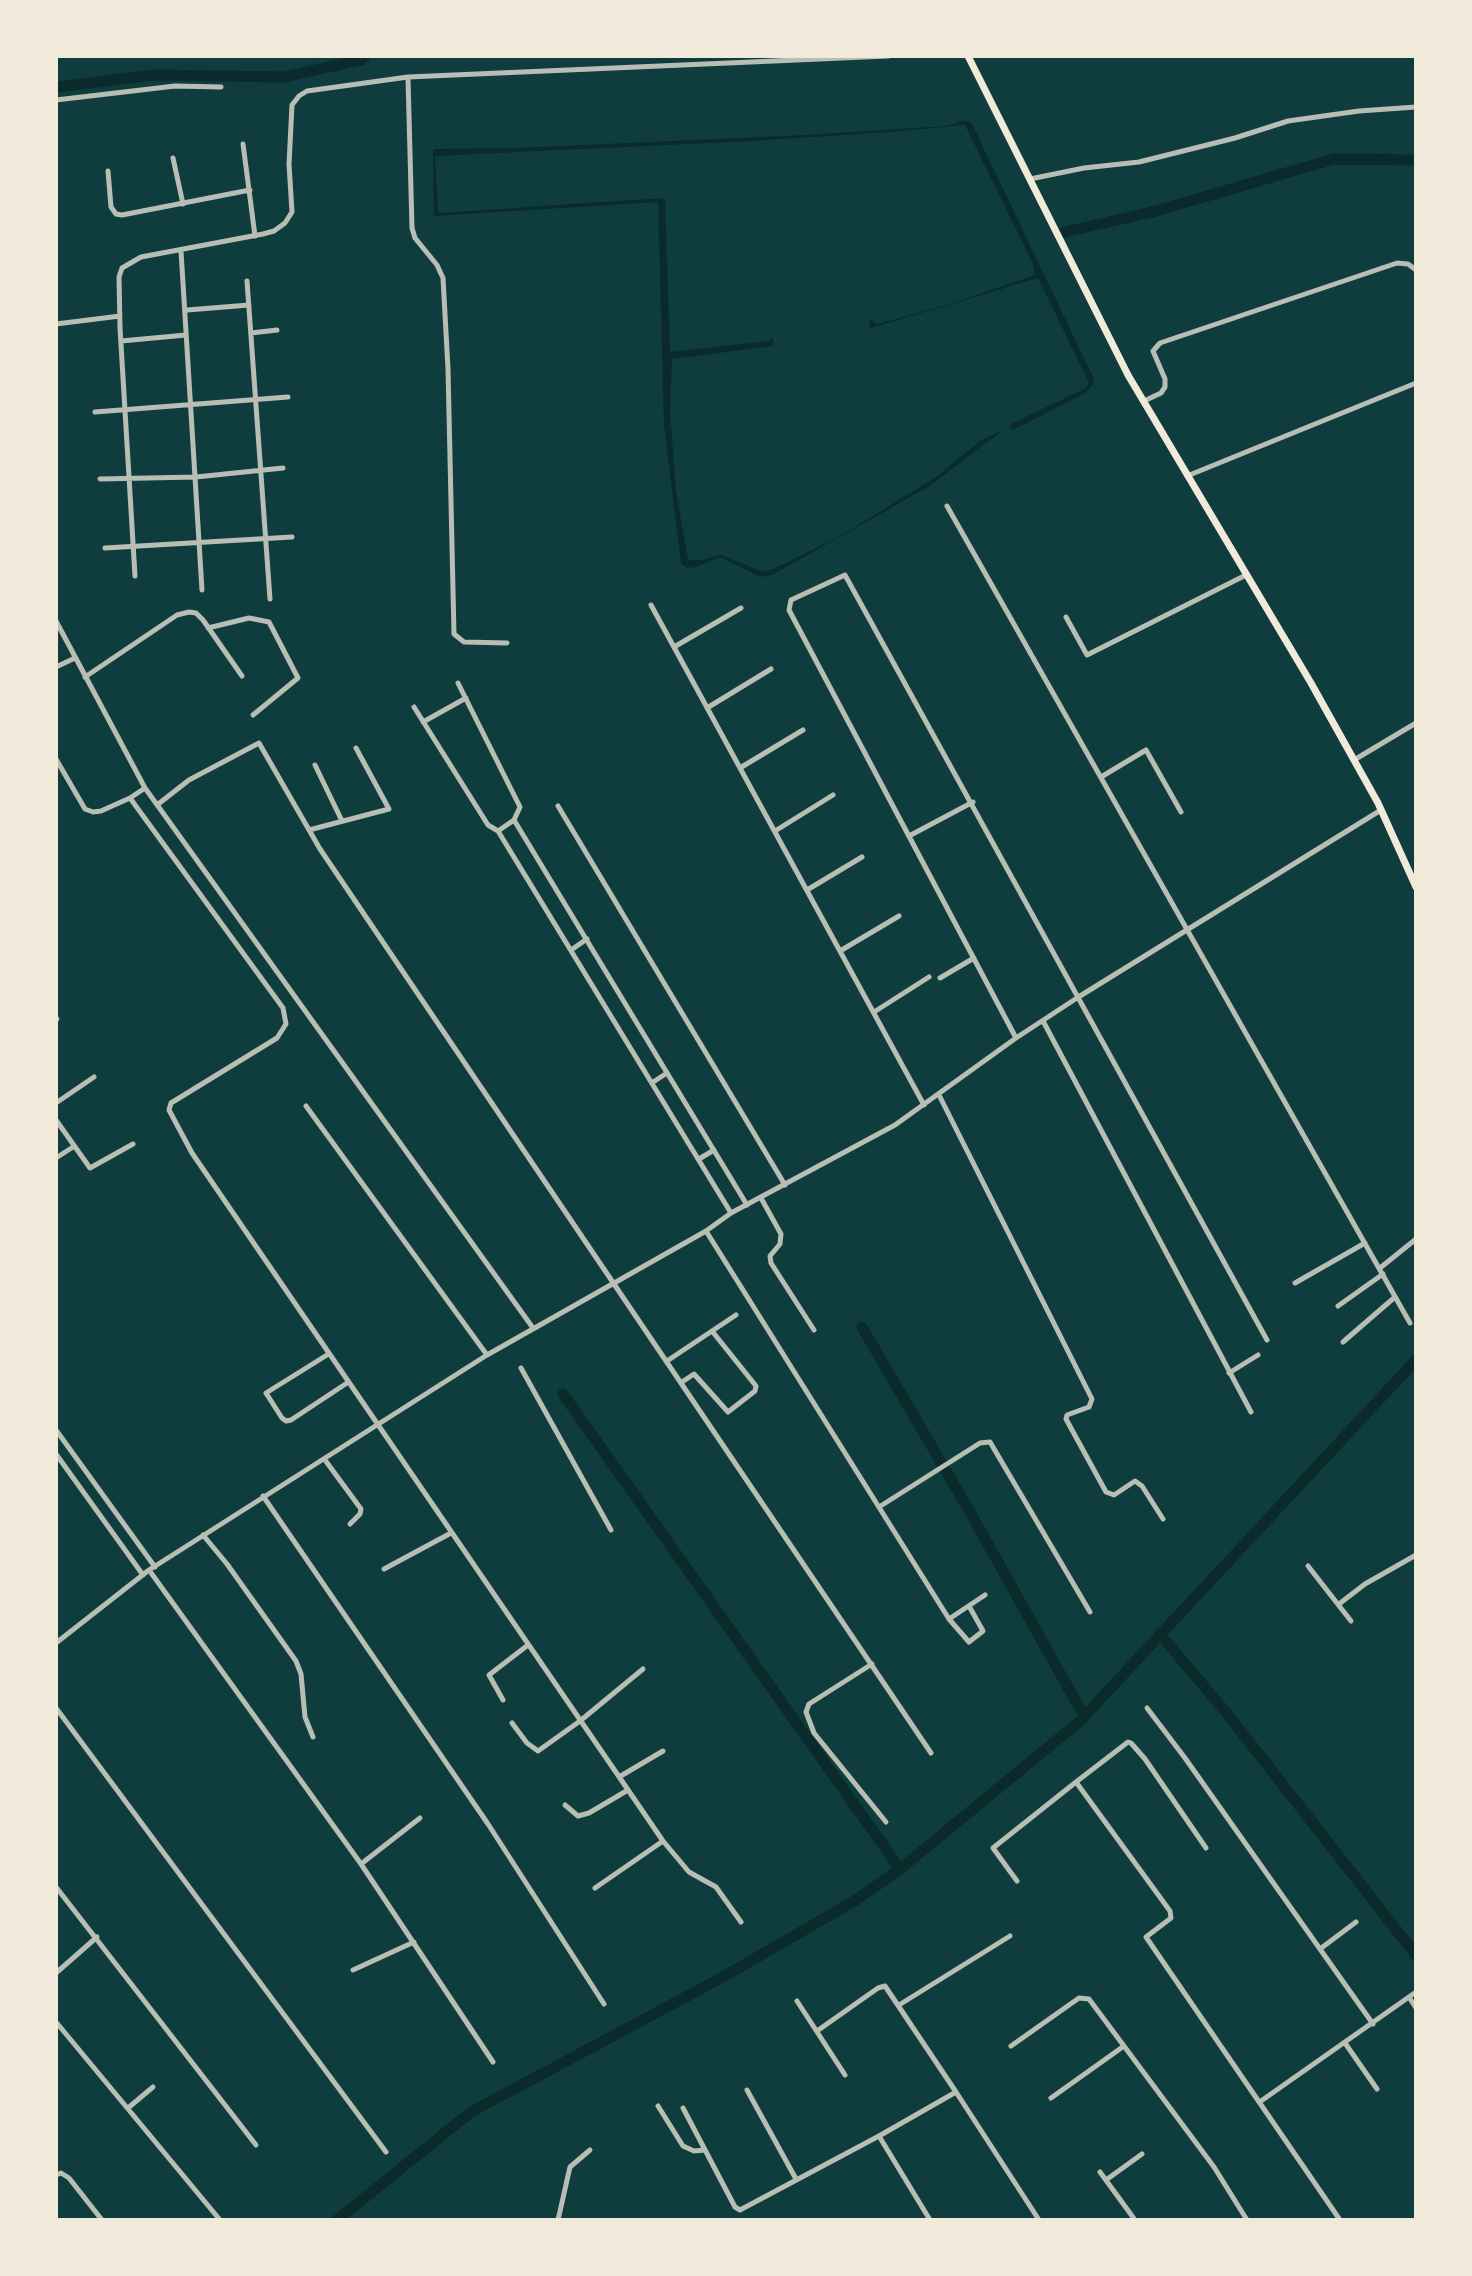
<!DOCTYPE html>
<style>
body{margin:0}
#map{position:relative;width:1472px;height:2276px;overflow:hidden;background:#0f3d3e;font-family:"Alegreya Sans",sans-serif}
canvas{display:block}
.frame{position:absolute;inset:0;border:58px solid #f1e9da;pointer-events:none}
</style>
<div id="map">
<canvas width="1472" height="2276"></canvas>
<div class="frame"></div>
</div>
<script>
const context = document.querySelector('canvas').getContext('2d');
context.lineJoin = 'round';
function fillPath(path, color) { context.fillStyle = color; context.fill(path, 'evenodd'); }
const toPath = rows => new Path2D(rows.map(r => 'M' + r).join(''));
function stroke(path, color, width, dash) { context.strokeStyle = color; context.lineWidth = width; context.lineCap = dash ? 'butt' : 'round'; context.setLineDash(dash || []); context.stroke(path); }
fillPath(toPath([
 [962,121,970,121,974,128,1094,379,1092,386,1085,393,1013,430,1009,428,1011,424,1086,388,1089,383,1038,278,871,328,869,325,869,321,872,320,875,323,882,323,953,303,1035,275,1032,262,965,125,891,132,752,141,435,156,438,213,665,198,670,352,768,341,773,338,773,346,672,359,670,411,676,491,688,560,701,560,721,555,761,571,773,569,837,538,907,495,933,479,983,439,1003,430,928,487,772,575,760,577,720,557,696,567,687,568,681,564,664,425,658,202,434,216,433,149,513,148,787,136,946,126]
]), '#0a2a2b');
stroke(toPath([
 [56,87,153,75,284,77,361,60,365,56],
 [1065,232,1152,212,1334,159,1416,160],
 [862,1327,970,1512,1084,1716],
 [563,1394,900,1869],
 [1160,1634,1229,1716,1416,1955],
 [337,2220,471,2112,723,1977,856,1900,900,1869,1079,1722,1416,1360]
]), '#0a2a2b', 11);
stroke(toPath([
 [408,78,412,228,415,238,437,265,443,278,448,369,454,634,464,642,507,643],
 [56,100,175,86,221,87],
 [243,144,255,236],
 [173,158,183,204],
 [108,171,111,207,116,214,122,215,250,190],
 [1030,179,1084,168,1139,162,1235,138,1288,121,1359,111,1416,107],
 [181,251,202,590],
 [247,281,270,599],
 [187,310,249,305],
 [56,324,120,316],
 [251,333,277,330],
 [121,341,186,335],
 [1144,401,1161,393,1165,387,1165,379,1153,351,1160,343,1397,263,1408,264,1416,270],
 [95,412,288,397],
 [1187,476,1416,383],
 [100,479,196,477,283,468],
 [947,506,1410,1323],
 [105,548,292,537],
 [135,576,120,328,119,277,122,268,141,257,263,234,274,231,285,223,292,212,289,164,292,105,299,96,307,91,408,77,888,56],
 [651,605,924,1105],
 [1066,617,1087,655,1246,575],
 [56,621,145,788,533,1328],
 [208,628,249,618,269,622,298,678,253,715],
 [674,647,741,608],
 [56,667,75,658],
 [85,677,177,615,189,612,196,613,203,620,242,676],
 [458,683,520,807,514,820,747,1205],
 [414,707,488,825,498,831,731,1213],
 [707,708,771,669],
 [423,722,466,698],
 [56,759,85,809,93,812,101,811,130,798,283,1008,286,1024,277,1038,171,1103,169,1110,192,1153,663,1841,689,1872,716,1887,741,1922],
 [1354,760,1416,723],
 [315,765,342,821],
 [740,768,803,730],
 [1101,777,1146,750,1181,812],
 [130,798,145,788],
 [157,805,189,780,259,743,320,849,931,1753],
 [558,806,785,1185],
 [309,830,389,809,356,748],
 [498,831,514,820],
 [775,831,833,795],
 [909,836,973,802],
 [807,890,862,857],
 [571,950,587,939],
 [840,951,899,916],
 [940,978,974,958],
 [874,1012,929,977],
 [56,1020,57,1019],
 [1043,1021,1251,1412],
 [1016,1038,789,610,791,600,845,575,1267,1340],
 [653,1082,667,1073],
 [939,1095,1092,1399,1089,1407,1067,1415,1066,1419,1106,1492,1114,1495,1135,1481,1142,1486,1163,1519],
 [56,1103,94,1077],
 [306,1106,487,1355],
 [56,1120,90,1168,133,1144],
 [56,1158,73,1147],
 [699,1159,714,1150],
 [761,1198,781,1234,780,1244,770,1256,771,1263,814,1330],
 [706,1231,949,1619,969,1642,983,1631,969,1606],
 [1380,1268,1416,1239],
 [1295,1283,1365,1243],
 [1338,1306,1383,1274],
 [1343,1342,1395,1297],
 [327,1355,266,1393,282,1418,286,1421,291,1420,347,1383],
 [667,1361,736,1315],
 [521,1368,611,1530],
 [1229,1373,1258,1355],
 [682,1382,694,1374,728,1412,755,1391,756,1386,712,1331],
 [56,1430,155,1567],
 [56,1454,143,1575],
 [325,1460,361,1509,360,1514,350,1524],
 [263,1496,488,1824,604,2004],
 [879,1507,980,1443,990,1442,1090,1612],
 [203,1535,227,1564,296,1661,301,1674,305,1717,313,1737],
 [1308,1566,1351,1621],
 [384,1569,451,1533],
 [149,1570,361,1864,493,2062],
 [1339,1604,1365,1584,1416,1555],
 [949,1619,985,1595],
 [56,1643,149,1570,487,1355,706,1231,731,1213,895,1125,1016,1038,1080,996,1381,810],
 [872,1664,809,1704,806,1712,814,1733,886,1822],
 [503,1700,489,1675,528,1645],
 [56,1708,386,2152],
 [1147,1708,1185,1758,1373,2024],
 [512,1723,527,1743,538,1751,580,1721,643,1669],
 [619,1777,663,1751],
 [1076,1782,1128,1742,1131,1743,1145,1759,1206,1848],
 [565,1805,578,1816,589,1813,628,1790],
 [361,1864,420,1818],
 [1017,1881,993,1848,1076,1782,1170,1911,1171,1918,1146,1937,1340,2220],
 [56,1887,256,2145],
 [595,1888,663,1841],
 [1320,1949,1356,1922],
 [353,1970,414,1942],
 [56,1973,97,1937],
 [1409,1997,1416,2008],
 [797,2001,845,2075],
 [899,2005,1010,1936],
 [56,2022,220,2220],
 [817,2031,878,1988,885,1986,956,2092],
 [1345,2043,1377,2089],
 [1011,2046,1079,1998,1089,1999,1214,2167,1247,2220],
 [747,2090,796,2179],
 [1051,2098,1124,2046],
 [1261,2101,1416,1992],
 [658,2106,683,2146,694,2151,705,2150],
 [128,2108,153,2087],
 [683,2108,735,2207,740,2210,879,2136,956,2092,1039,2220],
 [879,2136,930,2220],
 [1100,2172,1135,2220],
 [56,2175,61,2173,69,2178,102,2220],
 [1106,2180,1142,2154],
 [558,2220,570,2167,590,2150]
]), '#b8beb3', 5);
stroke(toPath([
 [968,56,1128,375,1311,683,1378,803,1416,887]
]), '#f1e9da', 7);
</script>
